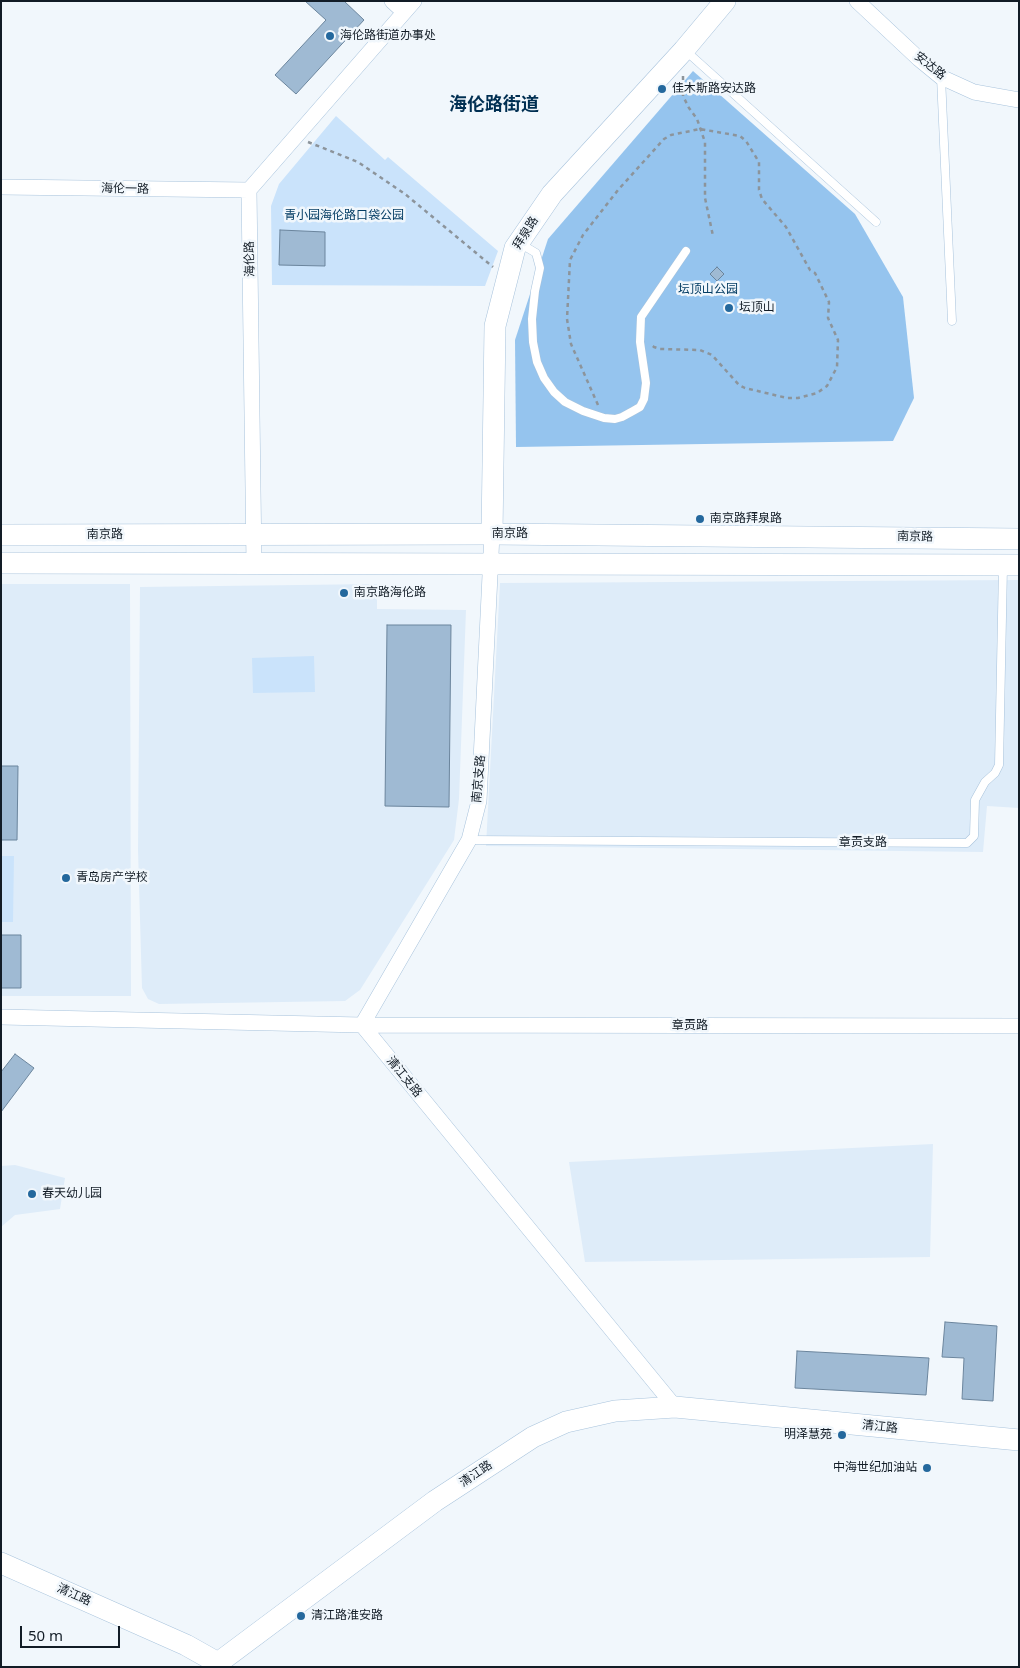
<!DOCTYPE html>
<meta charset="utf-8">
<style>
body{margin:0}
#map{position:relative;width:1020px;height:1668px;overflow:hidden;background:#f1f7fc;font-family:"Noto Sans",sans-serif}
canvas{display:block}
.frame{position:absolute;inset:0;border:2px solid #121c26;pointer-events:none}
.scale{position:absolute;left:20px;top:1626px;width:100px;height:22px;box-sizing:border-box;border:2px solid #121c26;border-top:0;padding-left:6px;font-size:15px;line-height:18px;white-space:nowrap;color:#121c26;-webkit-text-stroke:4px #f1f7fc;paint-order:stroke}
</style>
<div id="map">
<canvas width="1020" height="1668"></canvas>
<div class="frame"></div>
<div class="scale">50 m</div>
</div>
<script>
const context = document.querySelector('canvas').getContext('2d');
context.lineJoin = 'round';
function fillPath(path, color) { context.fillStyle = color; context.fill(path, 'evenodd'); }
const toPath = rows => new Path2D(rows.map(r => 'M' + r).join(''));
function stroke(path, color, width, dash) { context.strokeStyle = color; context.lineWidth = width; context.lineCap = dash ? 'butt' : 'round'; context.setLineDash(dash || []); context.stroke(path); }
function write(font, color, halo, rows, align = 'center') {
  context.font = font + ' "Noto Sans","Noto Sans SC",sans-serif'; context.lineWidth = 5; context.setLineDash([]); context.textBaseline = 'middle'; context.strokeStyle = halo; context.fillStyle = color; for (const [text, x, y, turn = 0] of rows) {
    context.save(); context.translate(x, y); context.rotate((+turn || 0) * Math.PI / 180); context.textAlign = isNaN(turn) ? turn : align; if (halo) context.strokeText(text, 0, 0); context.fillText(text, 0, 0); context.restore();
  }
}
fillPath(toPath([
 [1019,580,1019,808,987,806,983,852,486,846,500,583],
 [1,584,130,584,131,996,1,996],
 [377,584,377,609,466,610,459,799,454,840,360,990,345,1001,159,1004,148,999,142,988,138,850,140,587],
 [933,1144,930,1257,585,1262,569,1162],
 [15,1165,65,1178,60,1209,15,1215,1,1227,1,1166]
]), '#deecf9');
fillPath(toPath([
 [336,116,385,160,388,157,498,251,485,286,272,285,271,206,279,184],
 [314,656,315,692,253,693,252,658],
 [1,856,14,856,13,922,1,922]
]), '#cae3fb');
fillPath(toPath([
 [693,71,855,214,903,297,914,398,893,441,516,447,515,340,548,239]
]), '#95c4ee');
const building = toPath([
 [305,1,344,1,364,20,296,94,275,75,326,20,305,1],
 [280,230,325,232,325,266,279,265,280,230],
 [717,267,724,274,717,281,710,274,717,267],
 [387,625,451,625,449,807,385,806,387,625],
 [1,766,18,766,17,840,1,840,1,766],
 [1,935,21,935,21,988,1,988,1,935],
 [15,1054,34,1068,1,1112,1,1072,15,1054],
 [945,1322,997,1326,993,1401,962,1399,964,1358,942,1357,945,1322],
 [797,1351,929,1358,926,1395,795,1388,797,1351]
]);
fillPath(building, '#9fbad3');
stroke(building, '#6b859d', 1);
const lane = toPath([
 [686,51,876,222],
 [941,77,952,321],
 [521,244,536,253,540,268,535,291,532,319,533,342,537,362,544,378,554,392,565,402,583,411,604,418,615,419,622,417,633,411,640,407,644,399,646,383,640,342,641,317,686,251],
 [469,840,967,843,974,836,975,800,985,782,995,773,999,765,1003,567]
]);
const street = toPath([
 [392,1,404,12],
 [857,1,919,59,941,77,974,92,1019,100],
 [1,187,249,190],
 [492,534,479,801,469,840,362,1025,1019,1026],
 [254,564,249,190,414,1],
 [1,1017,362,1025,675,1407]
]);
const secondary = toPath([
 [492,534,495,326,515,248,552,194,684,50,725,1],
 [1,535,492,534,1019,539],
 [1,563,1019,565],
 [1,1563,186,1645,218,1663,221,1667],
 [218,1663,435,1501,533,1437,566,1422,615,1411,675,1407,1019,1440]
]);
stroke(lane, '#a8c3dc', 9);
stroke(street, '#a8c3dc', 16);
stroke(secondary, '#a8c3dc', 22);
stroke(toPath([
 [683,76,683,96,689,108,697,119,705,142,705,198,713,236],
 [308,142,358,162,405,194,493,267],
 [598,405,571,344,567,319,570,260,583,235,618,190,664,139,671,135,700,129,740,136,746,141,759,162,759,190,762,199,786,227,810,270,815,273,829,302,828,318,838,340,837,367,827,386,817,393,798,398,787,398,745,388,739,385,712,355,700,350,660,349,654,347,650,344]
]), '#8c949b', 2.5, [4, 4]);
stroke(lane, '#fff', 8);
stroke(street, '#fff', 15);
stroke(secondary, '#fff', 21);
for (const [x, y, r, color] of [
 [330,36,5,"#24689d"],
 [662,89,5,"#24689d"],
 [729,308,5,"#24689d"],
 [700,519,5,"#24689d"],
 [344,593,5,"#24689d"],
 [66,878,5,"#24689d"],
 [32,1194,5,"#24689d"],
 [842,1435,5,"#24689d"],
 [927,1468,5,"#24689d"],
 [301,1616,5,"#24689d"]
]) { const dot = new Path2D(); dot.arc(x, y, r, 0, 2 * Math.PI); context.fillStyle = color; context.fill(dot); stroke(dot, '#f1f7fc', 2); }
write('12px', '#121c26', '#f1f7fc', [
 ["海伦路街道办事处",340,36],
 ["佳木斯路安达路",672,89],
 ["坛顶山",739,308],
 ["南京路拜泉路",710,519],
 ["南京路海伦路",354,593],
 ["青岛房产学校",76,878],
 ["春天幼儿园",42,1194],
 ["明泽慧苑",832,1435,"right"],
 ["中海世纪加油站",917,1468,"right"],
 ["清江路淮安路",311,1616]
], 'left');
write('12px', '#121c26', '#f1f7fc', [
 ["安达路",930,66,38],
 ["海伦一路",125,189,1],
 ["拜泉路",526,233,-58],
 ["海伦路",250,259,-91],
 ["南京路",510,534],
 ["南京路",105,535],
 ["南京路",915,537,1],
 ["南京支路",479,779,-85],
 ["章贡支路",863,843],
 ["章贡路",690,1026],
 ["清江支路",404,1077,51],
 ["清江路",880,1427,6],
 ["清江路",476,1474,-34],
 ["清江路",74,1595,24]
]);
write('12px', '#033c63', '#f1f7fc', [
 ["青小园海伦路口袋公园",344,216],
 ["坛顶山公园",708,290]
]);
write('bold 18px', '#002f52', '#f1f7fc', [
 ["海伦路街道",494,105]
]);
</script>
